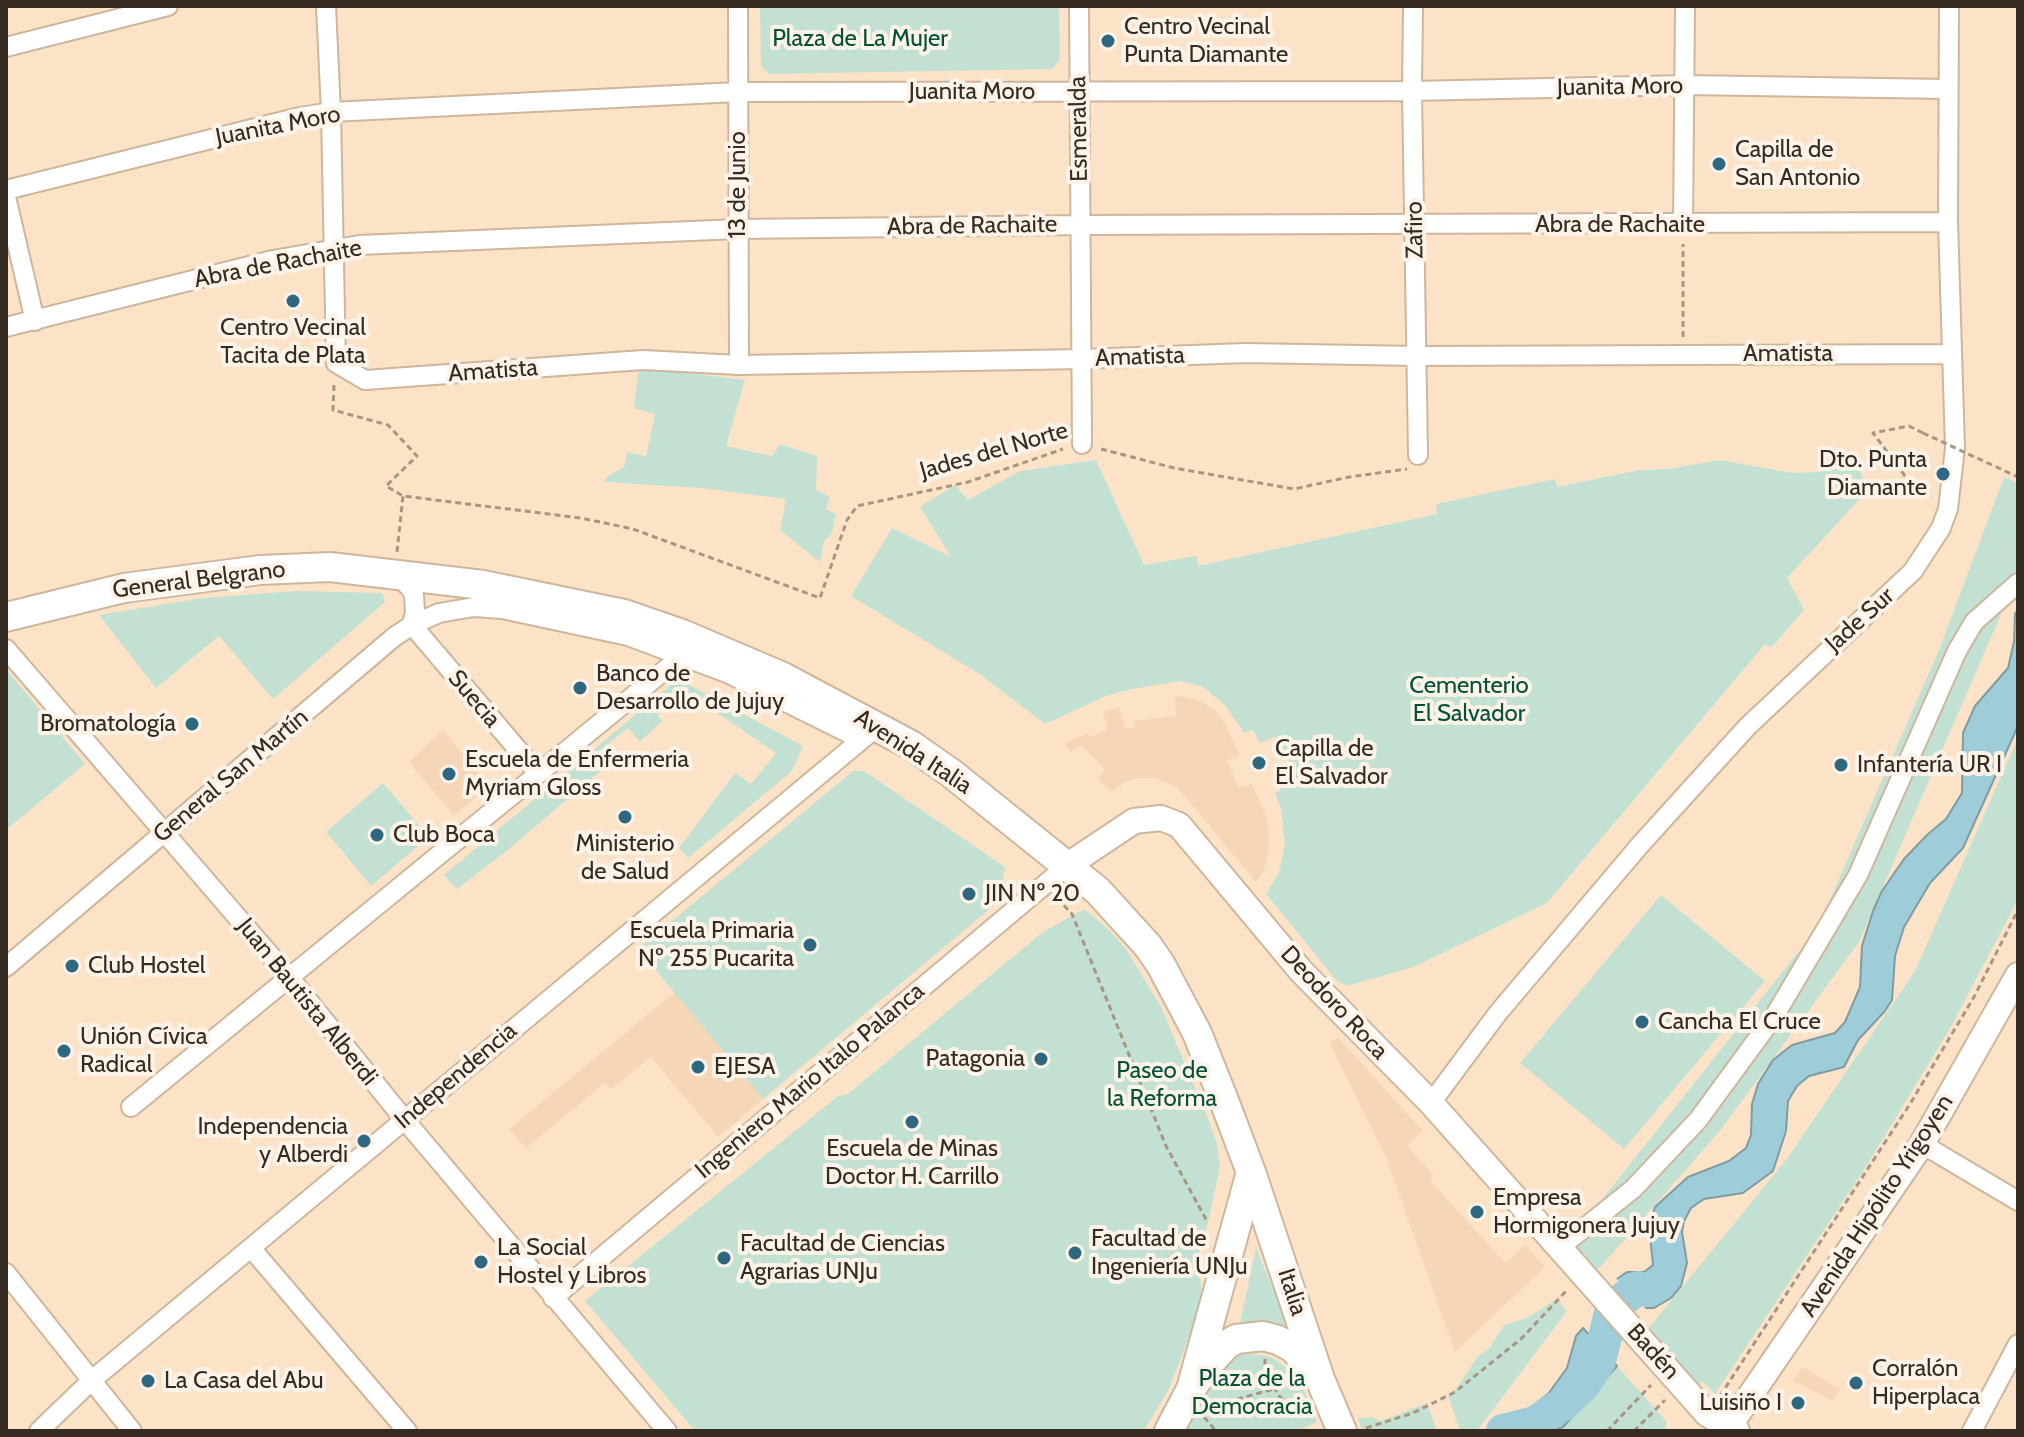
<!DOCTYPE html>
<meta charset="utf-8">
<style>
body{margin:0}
#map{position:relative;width:2024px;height:1437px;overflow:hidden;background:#fce3c8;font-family:Cabin,sans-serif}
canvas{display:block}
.frame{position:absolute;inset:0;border:8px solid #352b21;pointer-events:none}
</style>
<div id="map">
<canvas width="2024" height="1437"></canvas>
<div class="frame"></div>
</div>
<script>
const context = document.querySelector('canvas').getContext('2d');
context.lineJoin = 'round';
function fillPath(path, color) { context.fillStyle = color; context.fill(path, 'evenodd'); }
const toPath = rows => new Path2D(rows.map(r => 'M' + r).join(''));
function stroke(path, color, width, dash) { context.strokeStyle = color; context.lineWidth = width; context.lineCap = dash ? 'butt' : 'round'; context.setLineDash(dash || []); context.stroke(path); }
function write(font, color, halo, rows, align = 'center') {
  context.font = font + ' Cabin,sans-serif'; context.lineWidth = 8; context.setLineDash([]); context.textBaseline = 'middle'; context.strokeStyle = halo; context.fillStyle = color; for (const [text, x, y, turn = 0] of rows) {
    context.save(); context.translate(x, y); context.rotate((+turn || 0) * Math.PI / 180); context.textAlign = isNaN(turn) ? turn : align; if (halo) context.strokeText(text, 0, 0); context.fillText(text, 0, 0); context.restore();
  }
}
fillPath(toPath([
 [1181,696,1198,700,1215,710,1224,722,1240,755,1227,760,1239,788,1252,784,1265,813,1269,830,1269,850,1263,873,1256,882,1177,787,1155,778,1138,778,1125,782,1111,792,1098,779,1105,770,1081,745,1071,752,1064,744,1087,733,1090,737,1108,729,1103,712,1119,707,1126,729,1135,727,1134,721,1176,716,1175,697],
 [443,730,489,786,454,816,409,762],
 [675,992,763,1099,718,1137,651,1057,611,1089,605,1083,526,1148,509,1129],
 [1338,1037,1423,1131,1407,1146,1433,1175,1430,1180,1505,1263,1525,1245,1545,1267,1455,1352,1387,1160,1330,1044],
 [1802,1367,1840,1389,1833,1401,1793,1381]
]), '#f5d6b7');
fillPath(toPath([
 [760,6,1059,6,1060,60,1052,69,769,74,761,66],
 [639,367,745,380,726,446,772,456,780,444,817,456,816,490,830,497,826,509,836,514,832,533,824,542,820,562,780,530,786,499,701,488,604,482,608,476,624,467,627,452,646,456,655,414,634,408],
 [1096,460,1144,565,1196,556,1198,566,1437,514,1436,504,1555,479,1557,487,1639,470,1668,469,1720,460,1792,473,1819,472,1858,465,1867,491,1787,578,1804,610,1771,648,1765,644,1547,903,1413,967,1347,986,1337,981,1266,894,1279,873,1285,844,1281,809,1275,793,1281,790,1274,773,1292,765,1274,737,1260,743,1253,730,1244,733,1225,705,1203,687,1181,681,1132,689,1106,696,1045,724,981,675,851,596,892,528,951,557,920,507,955,485,968,500,1020,471],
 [2004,477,2018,483,2018,575,1859,942,1719,1132,1596,1272,1569,1241,1818,927,1939,650],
 [296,591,382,593,385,602,273,699,219,636,156,688,99,615,203,598],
 [6,669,85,764,6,830],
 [678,679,803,746,792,771,688,858,679,848,735,773,751,784,776,753,683,690,658,715,662,721,640,742,628,728,593,756,604,768,509,849,457,889,444,875],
 [2018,738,2018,899,1952,1025,1867,1165,1715,1394,1703,1382,1696,1385,1647,1330,1786,1160,1915,971],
 [853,771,864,771,1005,867,999,901,763,1099,638,949],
 [383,783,429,837,371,886,326,832],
 [1661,895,1765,981,1624,1149,1520,1063],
 [1084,909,1106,927,1126,949,1161,1007,1209,1121,1217,1144,1220,1167,1208,1223,1197,1258,1202,1291,1191,1331,1169,1389,1144,1431,695,1431,585,1301,838,1096,848,1094,1043,932],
 [1256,1248,1286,1320,1284,1326,1242,1327,1240,1323],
 [1557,1299,1567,1311,1477,1431,1460,1431,1448,1396,1452,1395,1478,1356,1489,1349,1504,1325,1527,1318],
 [1242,1352,1271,1357,1293,1372,1303,1388,1317,1422,1298,1431,1181,1431,1227,1360],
 [1617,1366,1667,1422,1665,1427,1668,1431,1559,1431],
 [1427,1403,1437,1431,1362,1431,1358,1418,1371,1417,1381,1421]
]), '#c3e1d2');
const water = toPath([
 [2018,609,2018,726,1963,848,1930,883,1904,927,1895,956,1892,1000,1885,1011,1858,1040,1844,1067,1809,1076,1797,1086,1788,1101,1786,1131,1773,1171,1743,1193,1704,1199,1691,1208,1684,1221,1682,1232,1687,1263,1681,1286,1671,1298,1654,1308,1635,1308,1608,1285,1627,1272,1644,1272,1653,1265,1649,1226,1655,1207,1688,1177,1729,1161,1746,1148,1751,1135,1752,1104,1758,1084,1773,1060,1792,1045,1835,1033,1845,1022,1860,987,1862,946,1873,911,1882,891,1904,859,1927,835,1946,819,1962,793,1963,733,1975,706,2008,668,2014,642,2015,614,2018,609],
 [1583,1328,1617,1366,1563,1427,1552,1431,1487,1431,1500,1421,1526,1411,1548,1394,1567,1368,1576,1336,1583,1328]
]);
fillPath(water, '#9fccd9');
stroke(water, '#7f9ca2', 2);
fillPath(toPath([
 [1614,1276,1649,1312,1630,1313,1605,1282]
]), '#fce3c8');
stroke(toPath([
 [1503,1431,1535,1423,1563,1404,1584,1384,1599,1361,1611,1313,1619,1302,1638,1288]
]), '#9fccd9', 34);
const street = toPath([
 [326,6,331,112,336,363,365,380,643,360,739,365,1083,359,1246,353,1418,356,1951,354],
 [738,6,739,365],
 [1079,6,1082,444],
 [1413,6,1412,91,1418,455],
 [6,47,168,6],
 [6,190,300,117,331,112,738,92,1412,91,1685,85,1947,89],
 [6,197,35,321],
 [1683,225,1685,6],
 [6,327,273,260,359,245,738,229,1080,225,1948,222],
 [397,575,410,588,414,595,415,612,412,625],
 [412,625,537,772],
 [6,649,289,977,404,1119,667,1431],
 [6,967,394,637,412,625,439,613,474,607,502,609,628,636,727,673,860,739],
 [1431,1103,1498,1013,1640,845,1748,726,1913,571,1941,528,1948,509,1955,448,1948,222,1949,6],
 [131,1107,682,656],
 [1922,1144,2018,1201],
 [251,1248,407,1431],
 [1558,1249,1633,1189,1698,1120,1775,1015,1858,875,1957,651,1974,622,2018,583],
 [6,1273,132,1431],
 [553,1298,1068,865],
 [39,1431,92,1380,878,726],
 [1972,1431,2018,1344]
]);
const secondary = toPath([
 [1068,865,1134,821,1161,818,1179,825,1301,971,1431,1103,1707,1414,1737,1431],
 [1726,1431,1922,1144,2018,975]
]);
const primary = toPath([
 [6,617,124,588,260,570,330,567,483,585,624,614,682,634,783,677,911,745,951,773,1098,891,1148,946,1161,965,1197,1033,1223,1098,1251,1172,1320,1379,1342,1431],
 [1191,1389,1251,1172],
 [1169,1431,1191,1389,1207,1366,1226,1345,1236,1339,1263,1336,1278,1340,1293,1348,1315,1372]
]);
stroke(street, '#ceb69c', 22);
stroke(secondary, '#ceb69c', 28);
stroke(primary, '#ceb69c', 32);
stroke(toPath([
 [1683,337,1683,244],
 [334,385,333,410,388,425,417,456,386,486,403,496,581,518,633,529,820,598,847,520,857,506,968,482,1063,449],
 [1923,433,1909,426,1873,433,1905,476,1932,497],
 [1101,449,1174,468,1294,489,1349,477,1407,469],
 [397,552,403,496],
 [1057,898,1072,914,1166,1146,1208,1223],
 [1265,1359,1265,1372,1280,1397,1288,1404,1310,1412],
 [1720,1396,1910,1104,1974,997,2018,910],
 [1208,1407,1274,1389],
 [1204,1417,1216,1431],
 [1366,1428,1413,1413,1455,1392,1522,1338,1567,1290],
 [1607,1431,1651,1385],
 [1634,1431,1665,1400]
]), '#a89582', 3, [6, 4]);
stroke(street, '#fff', 18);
stroke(secondary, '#fff', 24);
stroke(primary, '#fff', 28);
stroke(toPath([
 [1923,433,2018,477]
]), '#a89582', 3, [6, 4]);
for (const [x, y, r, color] of [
 [1108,41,8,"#2e6780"],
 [1719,164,8,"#2e6780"],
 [293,301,8,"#2e6780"],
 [1943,474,8,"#2e6780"],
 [580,688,8,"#2e6780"],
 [192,724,8,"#2e6780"],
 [1259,763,8,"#2e6780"],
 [1841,765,8,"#2e6780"],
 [449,774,8,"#2e6780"],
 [625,817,8,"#2e6780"],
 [377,835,8,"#2e6780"],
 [969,894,8,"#2e6780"],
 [810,945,8,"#2e6780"],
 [72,966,8,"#2e6780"],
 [1642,1022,8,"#2e6780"],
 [64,1051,8,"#2e6780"],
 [1041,1059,8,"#2e6780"],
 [698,1067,8,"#2e6780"],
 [912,1122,8,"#2e6780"],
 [364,1141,8,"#2e6780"],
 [1477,1212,8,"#2e6780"],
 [1075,1253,8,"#2e6780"],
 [724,1258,8,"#2e6780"],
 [481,1262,8,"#2e6780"],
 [148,1381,8,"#2e6780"],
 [1856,1383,8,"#2e6780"],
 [1798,1403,8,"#2e6780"]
]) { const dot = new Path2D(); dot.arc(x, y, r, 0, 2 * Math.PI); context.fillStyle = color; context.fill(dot); stroke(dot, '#fdf3e8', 3); }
write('24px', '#352b21', '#fdf3e8', [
 ["Centro Vecinal",1124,27],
 ["Punta Diamante",1124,55],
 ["Capilla de",1735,150],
 ["San Antonio",1735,178],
 ["Centro Vecinal",293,328,"center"],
 ["Tacita de Plata",293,356,"center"],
 ["Dto. Punta",1927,460,"right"],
 ["Diamante",1927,488,"right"],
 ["Banco de",596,674],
 ["Desarrollo de Jujuy",596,702],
 ["Bromatología",176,724,"right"],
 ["Capilla de",1275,749],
 ["El Salvador",1275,777],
 ["Escuela de Enfermeria",465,760],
 ["Myriam Gloss",465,788],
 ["Infantería UR I",1857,765],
 ["Club Boca",393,835],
 ["Ministerio",625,844,"center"],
 ["de Salud",625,872,"center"],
 ["JIN Nº 20",985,894],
 ["Escuela Primaria",794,931,"right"],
 ["Nº 255 Pucarita",794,959,"right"],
 ["Club Hostel",88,966],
 ["Cancha El Cruce",1658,1022],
 ["Unión Cívica",80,1037],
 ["Radical",80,1065],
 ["Patagonia",1025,1059,"right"],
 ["EJESA",714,1067],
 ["Independencia",348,1127,"right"],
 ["y Alberdi",348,1155,"right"],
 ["Escuela de Minas",912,1149,"center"],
 ["Doctor H. Carrillo",912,1177,"center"],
 ["Empresa",1493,1198],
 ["Hormigonera Jujuy",1493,1226],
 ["Facultad de",1091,1239],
 ["Ingeniería UNJu",1091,1267],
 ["Facultad de Ciencias",740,1244],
 ["Agrarias UNJu",740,1272],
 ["La Social",497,1248],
 ["Hostel y Libros",497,1276],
 ["Corralón",1872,1369],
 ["Hiperplaca",1872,1397],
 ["La Casa del Abu",164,1381],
 ["Luisiño I",1782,1403,"right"]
], 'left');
write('24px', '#025138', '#fdf3e8', [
 ["Plaza de La Mujer",860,39],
 ["Cementerio",1469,686],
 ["El Salvador",1469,714],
 ["Paseo de",1162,1071],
 ["la Reforma",1162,1099],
 ["Plaza de la",1252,1379],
 ["Democracia",1252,1407]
]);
write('24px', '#352b21', '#fdf3e8', [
 ["Juanita Moro",1620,87,-1],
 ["Juanita Moro",972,92],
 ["Juanita Moro",278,126,-11],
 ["Esmeralda",1079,129,-91],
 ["13 de Junio",738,185,-90],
 ["Abra de Rachaite",1620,225],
 ["Abra de Rachaite",972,226,-1],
 ["Zafiro",1415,230,-91],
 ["Abra de Rachaite",278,264,-11],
 ["Amatista",1788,354],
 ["Amatista",1140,357,-2],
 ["Amatista",493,371,-4],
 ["Jades del Norte",994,451,-16],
 ["General Belgrano",199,580,-7],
 ["Jade Sur",1860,620,-42],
 ["Suecia",474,699,50],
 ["Avenida Italia",913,752,33],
 ["General San Martín",231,776,-40],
 ["Juan Bautista Alberdi",307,1002,51],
 ["Deodoro Roca",1334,1003,47],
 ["Independencia",456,1076,-40],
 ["Ingeniero Mario Italo Palanca",810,1081,-40],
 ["Avenida Hipólito Yrigoyen",1877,1206,-57],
 ["Italia",1292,1292,72],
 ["Badén",1653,1352,48]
]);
</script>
